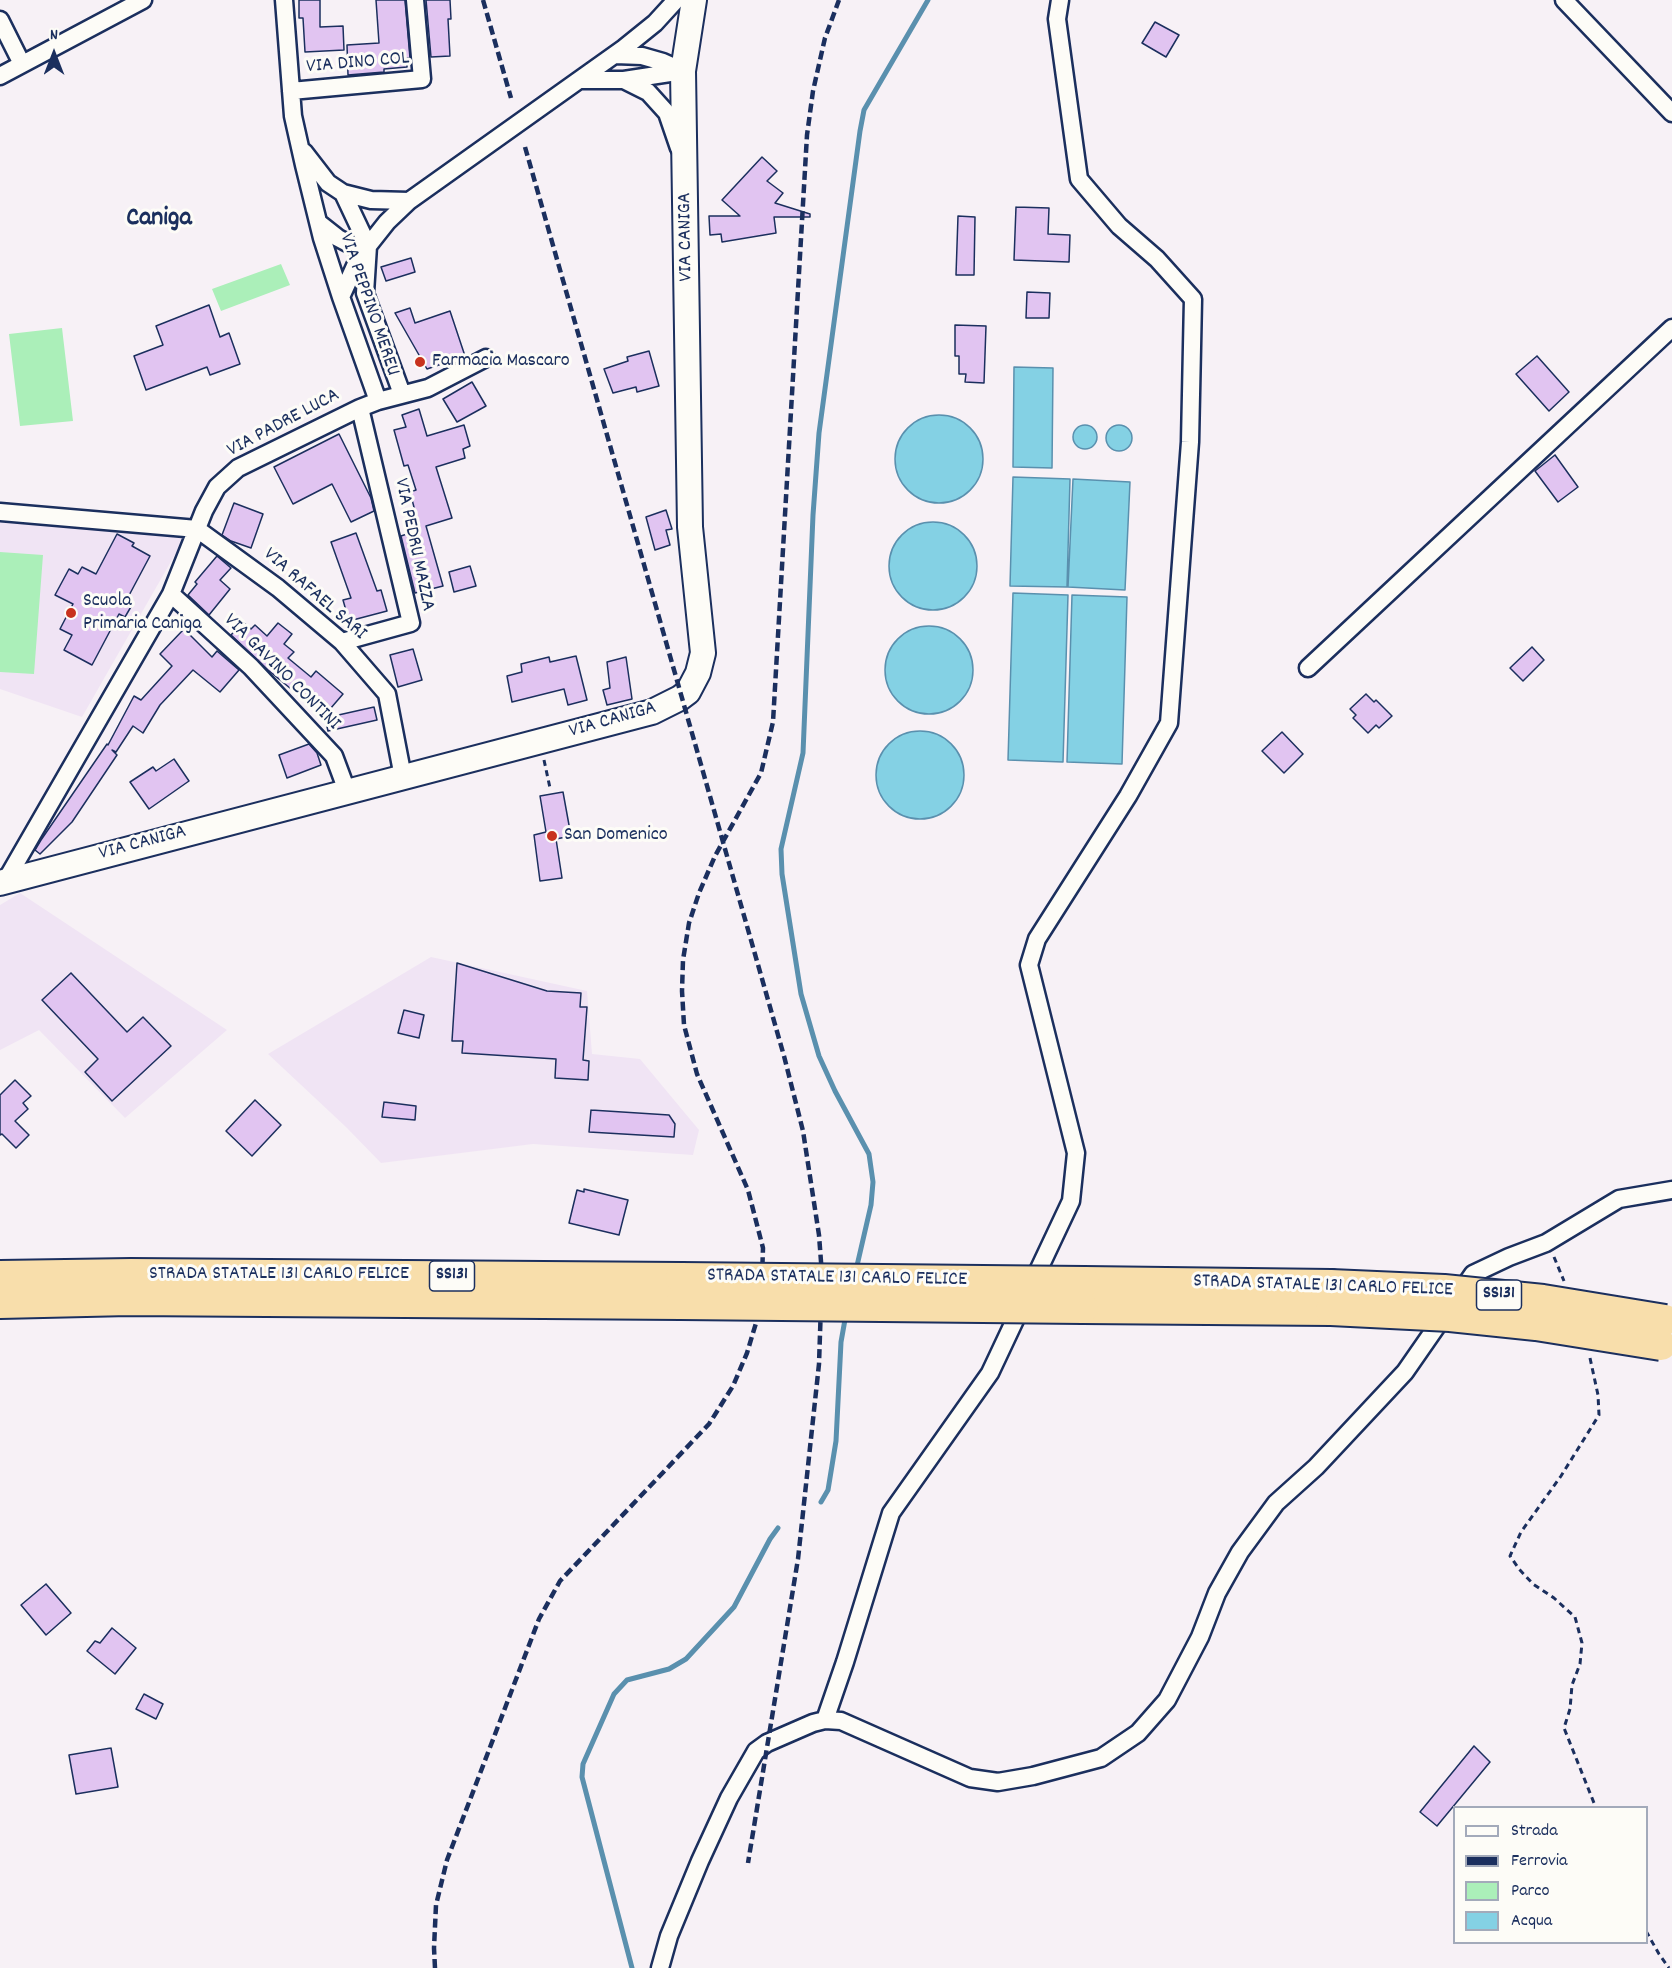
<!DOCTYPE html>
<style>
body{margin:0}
#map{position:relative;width:1672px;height:1968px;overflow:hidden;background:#f7f1f6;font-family:Dekko,sans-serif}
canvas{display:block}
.legend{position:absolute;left:1453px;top:1806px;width:195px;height:138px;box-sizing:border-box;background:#fdfcf7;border:2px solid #a3aaba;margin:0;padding:8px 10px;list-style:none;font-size:18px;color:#1b2f5e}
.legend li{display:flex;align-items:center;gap:12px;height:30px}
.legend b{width:30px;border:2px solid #a3aaba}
.north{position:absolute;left:24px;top:24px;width:60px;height:60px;-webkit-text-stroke:4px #fdfcf7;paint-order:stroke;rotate:0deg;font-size:16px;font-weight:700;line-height:24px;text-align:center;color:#1b2f5e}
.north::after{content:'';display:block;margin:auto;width:21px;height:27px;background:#1b2f5e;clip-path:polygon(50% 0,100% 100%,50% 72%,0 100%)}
</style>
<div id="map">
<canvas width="1672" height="1968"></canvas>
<ul class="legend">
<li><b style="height:8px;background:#fdfcf7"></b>Strada</li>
<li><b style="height:8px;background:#1b2f5e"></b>Ferrovia</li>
<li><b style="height:16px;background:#abefb9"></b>Parco</li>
<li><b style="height:16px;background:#84d1e4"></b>Acqua</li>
</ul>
<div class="north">N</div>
</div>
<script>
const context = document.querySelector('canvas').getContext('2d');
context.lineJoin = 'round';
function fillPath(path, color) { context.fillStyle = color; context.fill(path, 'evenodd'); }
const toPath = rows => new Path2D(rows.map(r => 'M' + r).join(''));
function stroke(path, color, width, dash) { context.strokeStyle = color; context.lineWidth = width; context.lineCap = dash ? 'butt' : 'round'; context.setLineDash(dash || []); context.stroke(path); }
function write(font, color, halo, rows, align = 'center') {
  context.font = font + ' Dekko,sans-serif'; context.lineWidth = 6; context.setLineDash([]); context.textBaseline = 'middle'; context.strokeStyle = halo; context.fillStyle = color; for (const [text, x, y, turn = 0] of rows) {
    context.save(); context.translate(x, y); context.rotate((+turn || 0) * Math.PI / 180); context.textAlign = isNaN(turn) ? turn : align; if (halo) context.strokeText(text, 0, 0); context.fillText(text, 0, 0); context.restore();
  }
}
fillPath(toPath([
 [0,521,185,537,82,717,0,689],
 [20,893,227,1030,125,1118,39,1030,0,1050,0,905],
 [431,957,587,991,592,1054,640,1059,699,1130,693,1155,533,1144,381,1163,346,1127,268,1054]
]), '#f0e4f4');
fillPath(toPath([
 [281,264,290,285,221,311,212,289],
 [62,328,73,421,20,426,9,334],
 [0,552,43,555,34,674,0,672]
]), '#abefb9');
const water = toPath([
 [1014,367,1053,368,1052,468,1013,467,1014,367],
 '895 459a44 44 0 1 1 88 0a44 44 0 1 1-88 0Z',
 '1073 437a12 12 0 1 1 24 0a12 12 0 1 1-24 0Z',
 '1106 438a13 13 0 1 1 26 0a13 13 0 1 1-26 0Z',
 [1013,477,1070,479,1067,587,1010,586,1013,477],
 [1073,479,1130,482,1125,590,1068,587,1073,479],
 '889 566a44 44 0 1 1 88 0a44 44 0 1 1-88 0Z',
 [1013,593,1068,595,1063,762,1008,760,1013,593],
 [1072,595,1127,597,1122,764,1067,762,1072,595],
 '885 670a44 44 0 1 1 88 0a44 44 0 1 1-88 0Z',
 '876 775a44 44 0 1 1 88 0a44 44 0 1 1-88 0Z'
]);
fillPath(water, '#84d1e4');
stroke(water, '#5a90ae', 1.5);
stroke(toPath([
 [856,1270,871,1205,873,1182,869,1154,835,1091,819,1056,801,994,782,874,781,849,803,753,813,515,819,433,860,131,864,110,928,0],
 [821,1502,828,1490,836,1441,841,1342,846,1314],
 [632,1968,582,1777,583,1764,614,1694,627,1680,669,1669,686,1659,734,1607,770,1539,778,1528]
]), '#5a90ae', 5);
const building = toPath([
 [299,0,320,0,320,27,343,26,344,50,305,52,303,18,299,18,299,0],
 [376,0,405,0,410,58,407,58,407,67,384,69,384,72,348,75,347,45,379,43,376,0],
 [426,0,450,0,451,19,448,19,450,56,431,57,426,0],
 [1155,22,1179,35,1166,57,1142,43,1155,22],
 [762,157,777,171,767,181,783,193,775,203,810,214,810,217,774,217,776,233,722,242,721,234,710,235,709,216,740,216,722,200,762,157],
 [1016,207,1049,208,1048,234,1070,235,1069,262,1014,260,1016,207],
 [958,216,975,217,974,275,956,275,958,216],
 [411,258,415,272,386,281,381,267,411,258],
 [1027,292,1050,293,1049,318,1026,318,1027,292],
 [209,305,220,337,229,333,240,364,210,375,207,367,146,390,134,356,163,345,156,326,209,305],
 [410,308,415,323,450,311,465,356,427,369,395,313,410,308],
 [955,325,986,326,984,383,965,382,966,374,959,374,959,356,955,356,955,325],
 [649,351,659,386,637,392,636,387,613,393,604,369,628,361,627,357,649,351],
 [1537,356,1569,392,1549,411,1516,374,1537,356],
 [472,382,486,406,457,422,443,399,472,382],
 [419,409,427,436,464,425,470,446,463,449,465,458,436,467,452,518,426,526,443,586,415,593,401,536,413,532,408,513,415,511,410,492,416,490,408,465,404,466,394,430,406,427,402,415,419,409],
 [339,434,371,498,374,511,351,522,332,484,293,504,274,467,339,434],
 [1555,455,1578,487,1558,502,1535,471,1555,455],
 [234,503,263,514,251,548,231,541,222,535,234,503],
 [666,510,672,529,666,530,670,545,655,550,646,517,666,510],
 [356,533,377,591,381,590,387,611,349,621,343,600,351,598,331,542,356,533],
 [117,534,134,543,132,546,150,556,126,601,132,605,125,617,119,614,92,665,64,650,72,635,60,629,73,604,55,595,69,569,78,574,82,567,96,574,117,534],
 [217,556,231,568,220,580,230,589,209,615,188,595,197,584,195,582,217,556],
 [470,566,476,586,454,592,449,572,470,566],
 [243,622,251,629,255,625,267,636,278,623,292,634,284,644,294,652,288,658,311,677,316,671,343,694,324,716,268,670,231,635,243,622],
 [184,629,212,657,217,651,239,670,220,692,193,670,160,705,143,733,133,726,116,752,112,750,117,755,72,822,40,854,35,850,41,840,107,744,108,745,134,696,141,700,172,666,160,654,184,629],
 [1532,647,1544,660,1523,681,1510,668,1532,647],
 [413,649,422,680,398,687,390,655,413,649],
 [576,656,587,700,568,705,564,689,512,702,507,676,522,672,521,664,549,657,550,662,576,656],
 [626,657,632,699,607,705,603,690,610,688,607,662,626,657],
 [1366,694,1374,702,1376,700,1392,716,1379,728,1376,725,1368,733,1353,718,1356,715,1350,709,1366,694],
 [374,707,377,720,328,731,325,718,374,707],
 [1282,732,1303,754,1284,773,1262,751,1282,732],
 [309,744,317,753,321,765,287,778,279,755,309,744],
 [174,759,189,781,149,809,130,782,153,767,156,771,174,759],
 [563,792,571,836,556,839,562,878,540,881,534,835,546,832,540,796,563,792],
 [457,963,547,991,581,993,580,1007,587,1007,583,1060,589,1061,588,1080,555,1078,556,1059,462,1053,463,1041,452,1041,457,963],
 [71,973,127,1032,143,1017,171,1046,112,1101,85,1072,98,1059,42,1000,71,973],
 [404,1010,424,1015,419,1038,398,1033,404,1010],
 [15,1080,31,1096,23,1103,28,1109,15,1121,29,1135,16,1148,2,1134,0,1135,0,1095,15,1080],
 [255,1100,281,1125,252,1156,226,1131,255,1100],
 [384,1102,416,1106,415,1120,382,1117,384,1102],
 [591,1110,669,1115,675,1124,674,1137,589,1132,591,1110],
 [584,1189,628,1200,619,1235,569,1223,577,1190,584,1192,584,1189],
 [46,1584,71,1613,46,1635,21,1605,46,1584],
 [112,1628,136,1648,115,1674,87,1651,95,1641,100,1643,112,1628],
 [144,1694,163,1704,156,1719,136,1709,144,1694],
 [1474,1746,1490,1762,1437,1826,1420,1812,1474,1746],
 [111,1748,118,1787,76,1794,69,1755,111,1748]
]);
fillPath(building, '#e1c4f1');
stroke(building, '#1b2f5e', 1.5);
const street = toPath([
 [284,0,293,116,304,165,322,238,341,297,378,401],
 [1564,0,1672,113],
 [0,20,22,64],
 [615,55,642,56,663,62,683,71],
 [0,76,143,0],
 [579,80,624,80,683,71],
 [624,80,648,92,667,113,679,148],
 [291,91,422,79,415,0],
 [304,152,328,183,343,193,371,200,409,201],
 [343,193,368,246,365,293,402,394],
 [319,223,338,238,355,247,368,246],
 [341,297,355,266,368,246,387,222,409,201,624,48,655,23,676,0],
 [0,512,197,529,278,588,342,642,387,694,403,777],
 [171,594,251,667,334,756,347,791],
 [342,642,411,623,360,408],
 [1308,668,1672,328],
 [6,880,171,594,204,511,217,487,238,468,360,408,378,401,428,388,486,358],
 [825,1720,845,1662,891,1513,990,1373,1071,1201,1076,1153,1029,965,1037,939,1128,796,1169,723,1190,442,1193,299,1157,259,1119,226,1079,179,1057,19,1060,0],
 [660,1968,669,1936,700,1861,729,1798,756,1751,767,1743,813,1723,825,1720,841,1721,970,1778,998,1782,1033,1776,1101,1758,1138,1733,1167,1700,1200,1637,1217,1593,1240,1552,1276,1503,1316,1467,1405,1372,1473,1274,1509,1257,1546,1243,1619,1199,1672,1190]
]);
const secondary = toPath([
 [0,883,652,712,680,698,688,692,698,673,703,653,690,527,683,71,694,0]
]);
const highway = toPath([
 [0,1276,131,1274,681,1278],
 [1084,1282,1331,1285],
 [0,1303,129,1300,681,1304],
 [1083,1308,1331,1310]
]);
stroke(street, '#1b2f5e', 21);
stroke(secondary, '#1b2f5e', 28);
stroke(highway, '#1b2f5e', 34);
stroke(toPath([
 [544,760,550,788],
 [1554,1257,1564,1281],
 [1590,1358,1598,1395,1599,1415,1561,1476,1521,1532,1510,1556,1519,1569,1533,1584,1554,1598,1575,1617,1582,1643,1580,1664,1572,1685,1570,1709,1564,1728,1596,1808],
 [1646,1931,1659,1954,1669,1968]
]), '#1b2f5e', 3, [6, 4.5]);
stroke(street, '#fdfcf7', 16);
stroke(secondary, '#fdfcf7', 24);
stroke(highway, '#f8deab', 30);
stroke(toPath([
 [483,0,511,98],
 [525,147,784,1056,803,1131,819,1235,822,1275,819,1364,798,1559,748,1863],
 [435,1968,434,1948,436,1905,447,1860,539,1619,560,1581,709,1424,733,1386,747,1353,756,1323,762,1278,763,1248,748,1190,697,1074,684,1025,682,991,683,960,689,923,699,893,715,856,761,773,773,722,807,135,813,91,825,38,839,0]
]), '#1b2f5e', 4.5, [9, 4.5]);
const highwayBridge = toPath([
 [681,1278,1084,1282],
 [1331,1285,1444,1290,1543,1300,1665,1320],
 [681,1304,1083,1308],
 [1331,1310,1450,1316,1536,1325,1661,1345]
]);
stroke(highwayBridge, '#1b2f5e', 34, []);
stroke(highwayBridge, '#f8deab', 30);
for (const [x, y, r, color] of [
 [420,362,6,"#c8321e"],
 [71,613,6,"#c8321e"],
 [552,836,6,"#c8321e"]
]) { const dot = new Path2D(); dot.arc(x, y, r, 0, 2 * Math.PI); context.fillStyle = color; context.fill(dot); stroke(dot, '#fdfcf7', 2); }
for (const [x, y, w] of [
 [452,1276,45],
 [1499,1295,45]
]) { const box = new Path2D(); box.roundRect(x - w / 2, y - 15, w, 30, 4.5); context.fillStyle = '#fdfcf7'; context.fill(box); stroke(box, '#1b2f5e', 1.5); }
write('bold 18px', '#1b2f5e', null, [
 ["SS131",452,1276],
 ["SS131",1499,1295]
]);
write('20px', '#1b2f5e', '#fdfcf7', [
 ["VIA DINO COL",358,64,-5],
 ["VIA CANIGA",687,237,-91],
 ["VIA PEPPINO MEREU",368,305,71],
 ["VIA PADRE LUCA",284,424,-28],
 ["VIA PEDRU MAZZA",413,545,78],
 ["VIA RAFAEL SARI",314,595,41],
 ["VIA GAVINO CONTINI",281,673,45],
 ["VIA CANIGA",613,721,-16],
 ["VIA CANIGA",143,844,-15],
 ["STRADA STATALE 131 CARLO FELICE",279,1275],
 ["STRADA STATALE 131 CARLO FELICE",837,1279,1],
 ["STRADA STATALE 131 CARLO FELICE",1323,1287,2]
]);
write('20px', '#1b2f5e', '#fdfcf7', [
 ["Farmacia Mascaro",432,362],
 ["Scuola",83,602],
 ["Primaria Caniga",83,625],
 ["San Domenico",564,836]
], 'left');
write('bold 26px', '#1b2f5e', '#fdfcf7', [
 ["Caniga",159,220]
]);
</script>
